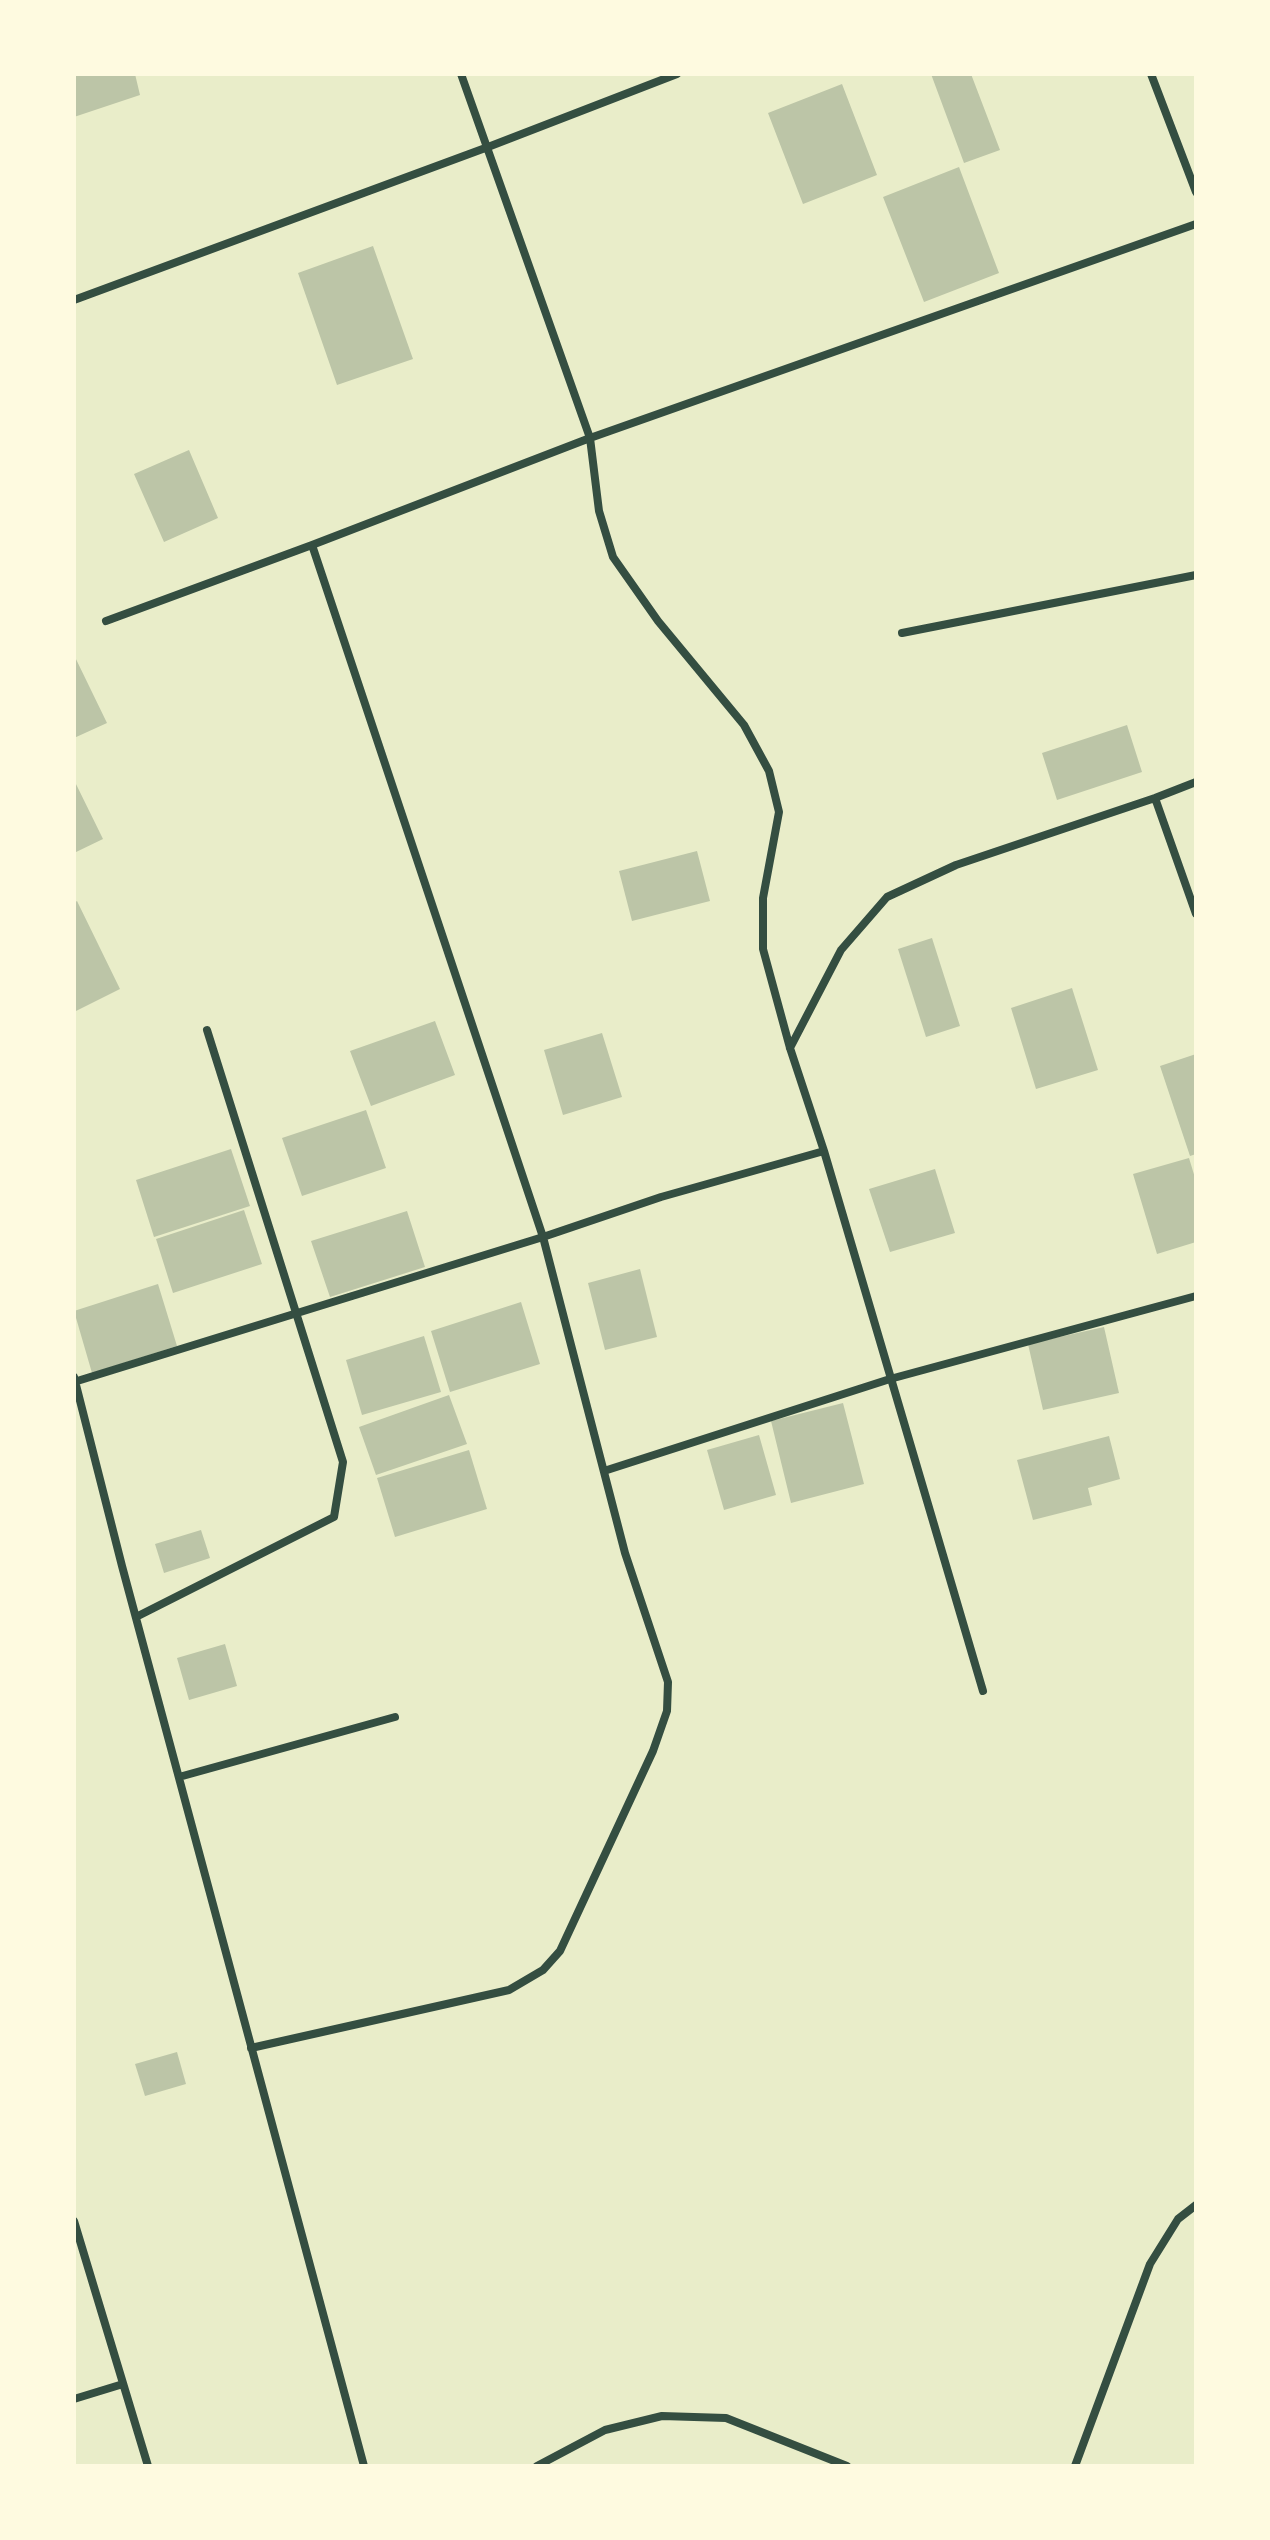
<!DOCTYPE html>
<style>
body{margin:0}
#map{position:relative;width:1270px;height:2540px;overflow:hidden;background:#e9edc9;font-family:"Nunito Sans",sans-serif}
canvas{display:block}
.frame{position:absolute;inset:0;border:76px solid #fefae0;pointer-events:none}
</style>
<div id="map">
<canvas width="1270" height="2540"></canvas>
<div class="frame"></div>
</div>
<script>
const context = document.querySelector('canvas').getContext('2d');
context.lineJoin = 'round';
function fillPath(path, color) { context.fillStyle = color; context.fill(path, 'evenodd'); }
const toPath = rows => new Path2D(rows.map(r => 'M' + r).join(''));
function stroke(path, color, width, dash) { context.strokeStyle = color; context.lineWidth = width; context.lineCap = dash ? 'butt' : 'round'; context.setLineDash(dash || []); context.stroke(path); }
fillPath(toPath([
 [74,74,135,74,140,95,74,117],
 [931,74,971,74,1000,150,964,163],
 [842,84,877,175,803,204,768,113],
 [959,167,999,273,924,302,883,197],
 [373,246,413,359,337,385,298,273],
 [189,450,218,518,164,542,134,474],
 [74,655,107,723,74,738],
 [1127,725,1142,772,1057,800,1042,753],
 [74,780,103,839,74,853],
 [697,851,710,901,632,921,619,871],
 [77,901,120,989,74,1012,74,903],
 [932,938,960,1026,926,1037,898,949],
 [1072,988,1098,1070,1036,1089,1011,1008],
 [435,1021,455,1075,371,1106,350,1051],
 [602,1033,622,1097,563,1115,544,1050],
 [1196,1054,1196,1154,1190,1156,1160,1066],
 [366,1110,386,1168,302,1196,282,1138],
 [231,1149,250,1206,154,1237,136,1180],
 [1189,1158,1196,1181,1196,1242,1157,1254,1133,1174],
 [935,1169,955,1233,890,1252,869,1189],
 [244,1210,262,1264,173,1293,156,1239],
 [407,1211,425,1267,330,1297,311,1241],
 [640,1269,657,1337,605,1350,588,1283],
 [158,1284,177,1346,92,1373,74,1311],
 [521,1302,540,1364,450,1392,431,1331],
 [1104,1327,1119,1393,1043,1410,1028,1344],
 [424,1336,441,1392,362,1415,346,1360],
 [449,1395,467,1444,376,1475,359,1427],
 [843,1403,864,1484,791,1503,771,1421],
 [759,1435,776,1495,724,1510,707,1450],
 [1109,1436,1120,1479,1088,1488,1092,1505,1033,1520,1017,1460],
 [469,1450,487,1509,395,1537,377,1478],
 [201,1530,210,1558,164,1573,155,1544],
 [225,1644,237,1686,189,1700,177,1658],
 [177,2052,186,2084,145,2096,135,2064]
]), '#bcc5a7');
stroke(toPath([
 [461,74,590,438,599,511,613,557,658,621,744,725,769,771,779,812,763,898,763,949,790,1048,824,1151,983,1691],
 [1151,74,1196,192],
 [74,300,488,147,677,74],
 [106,621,312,545,590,438,1196,224],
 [902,633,1196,575],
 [1155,798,1196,914],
 [790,1048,841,950,887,897,956,865,1155,798,1196,782],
 [74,1377,122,1566,364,2466],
 [74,1382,543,1237,661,1197,824,1151],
 [604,1471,890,1379,1196,1296],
 [136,1617,334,1517,343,1462,207,1030],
 [179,1777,395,1717],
 [251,2048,509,1990,543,1970,560,1951,653,1751,667,1711,668,1682,625,1553,543,1237,312,545],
 [74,2221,148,2466],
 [74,2399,123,2384],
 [537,2466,605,2430,662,2416,726,2418,847,2466],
 [1075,2466,1150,2264,1178,2219,1196,2205]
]), '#344e41', 8);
</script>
